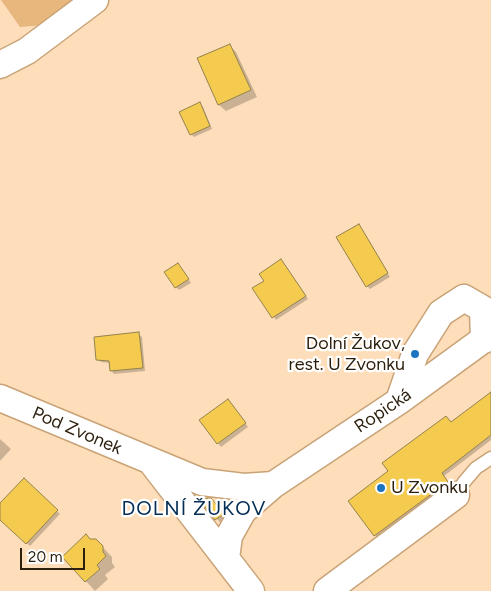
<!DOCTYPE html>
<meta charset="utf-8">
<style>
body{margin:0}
#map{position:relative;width:491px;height:591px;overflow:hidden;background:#fedeba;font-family:Figtree,sans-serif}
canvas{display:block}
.scale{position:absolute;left:20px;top:548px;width:65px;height:22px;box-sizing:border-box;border:2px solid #2d1f0d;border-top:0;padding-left:6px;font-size:15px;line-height:18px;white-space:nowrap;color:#2d1f0d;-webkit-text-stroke:4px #fff;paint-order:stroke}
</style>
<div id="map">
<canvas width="491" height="591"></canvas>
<div class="scale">20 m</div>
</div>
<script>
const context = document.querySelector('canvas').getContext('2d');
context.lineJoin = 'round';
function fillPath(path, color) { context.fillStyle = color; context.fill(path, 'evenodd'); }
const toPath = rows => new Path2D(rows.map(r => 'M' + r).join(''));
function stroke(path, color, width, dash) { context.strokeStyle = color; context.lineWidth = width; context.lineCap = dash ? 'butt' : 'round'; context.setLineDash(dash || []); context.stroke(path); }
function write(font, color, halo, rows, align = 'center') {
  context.font = font + ' Figtree,sans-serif'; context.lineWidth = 4.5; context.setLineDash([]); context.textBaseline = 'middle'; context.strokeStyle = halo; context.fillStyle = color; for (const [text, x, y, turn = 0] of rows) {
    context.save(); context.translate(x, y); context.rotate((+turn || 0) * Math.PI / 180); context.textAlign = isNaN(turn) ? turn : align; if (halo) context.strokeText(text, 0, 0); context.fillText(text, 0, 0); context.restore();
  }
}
fillPath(toPath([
 [1,0,79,0,44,25,20,27]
]), '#e8b77e');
fillPath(toPath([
 [229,45,236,52,257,97,226,111,219,105,199,59],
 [200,104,203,107,212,129,194,137,191,134],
 [362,229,390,277,370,289,367,286],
 [178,264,191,283,179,290,176,287],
 [284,264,308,299,276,320,254,289,266,281],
 [138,334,142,337,145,371,114,374,111,370,110,363,101,362,98,359],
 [231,403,248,427,221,447,201,420],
 [491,406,491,440,444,476,450,486,378,538,375,535,389,472,451,423],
 [0,439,11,449,0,461],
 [24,480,60,514,30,546,0,518,0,505],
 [210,499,235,527,228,532,203,502],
 [90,540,96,540,112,557,112,563,115,567,105,575,108,579,95,591,64,557]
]), '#0003');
const building = toPath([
 [230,44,251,90,218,105,197,58,230,44],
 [200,102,210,126,190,135,179,112,200,102],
 [359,224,388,273,366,287,336,237,359,224],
 [281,259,306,296,272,318,252,288,264,281,259,274,281,259],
 [178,263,189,279,175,288,164,272,178,263],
 [139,332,143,368,110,371,109,361,96,360,94,337,139,332],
 [491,392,491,435,442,473,448,482,374,536,348,501,388,471,382,463,446,416,451,422,491,392],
 [228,399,246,423,217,444,199,420,228,399],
 [24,478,58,510,26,544,0,520,0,503,24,478],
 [207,498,211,498,224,514,215,520,201,502,207,498],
 [86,534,90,539,96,539,103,546,103,552,106,556,97,565,100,569,85,582,62,557,86,534]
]);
fillPath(building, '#f4cb4f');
stroke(building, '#94824d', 1);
const lane = toPath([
 [456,495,464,482,476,468,491,458]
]);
const street = toPath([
 [0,65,27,51,95,0],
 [0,398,202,482,244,487,273,485],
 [399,401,415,354,441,313,464,298,483,309,484,340],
 [153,464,251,591],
 [226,558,229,536,243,511,273,485,399,401,491,334],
 [327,591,456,495]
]);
stroke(lane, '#c9a377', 15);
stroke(street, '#c9a377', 29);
stroke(lane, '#fff', 12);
stroke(street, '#fff', 26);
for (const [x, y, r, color] of [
 [415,354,5,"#1c74c1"],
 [381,488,5,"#1c74c1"]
]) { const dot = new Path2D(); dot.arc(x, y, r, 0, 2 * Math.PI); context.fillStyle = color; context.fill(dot); stroke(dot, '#fff', 2); }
write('18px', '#2d1f0d', '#fff', [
 ["Dolní Žukov,",405,344],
 ["rest. U Zvonku",405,365],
 ["U Zvonku",391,488,"left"]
], 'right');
write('18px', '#2d1f0d', '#fff', [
 ["Ropická",383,411,-34],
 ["Pod Zvonek",77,431,23]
]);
context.letterSpacing = '1px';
write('20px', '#042e53', '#fff', [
 ["DOLNÍ ŽUKOV",194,509]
]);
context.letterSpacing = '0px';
</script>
